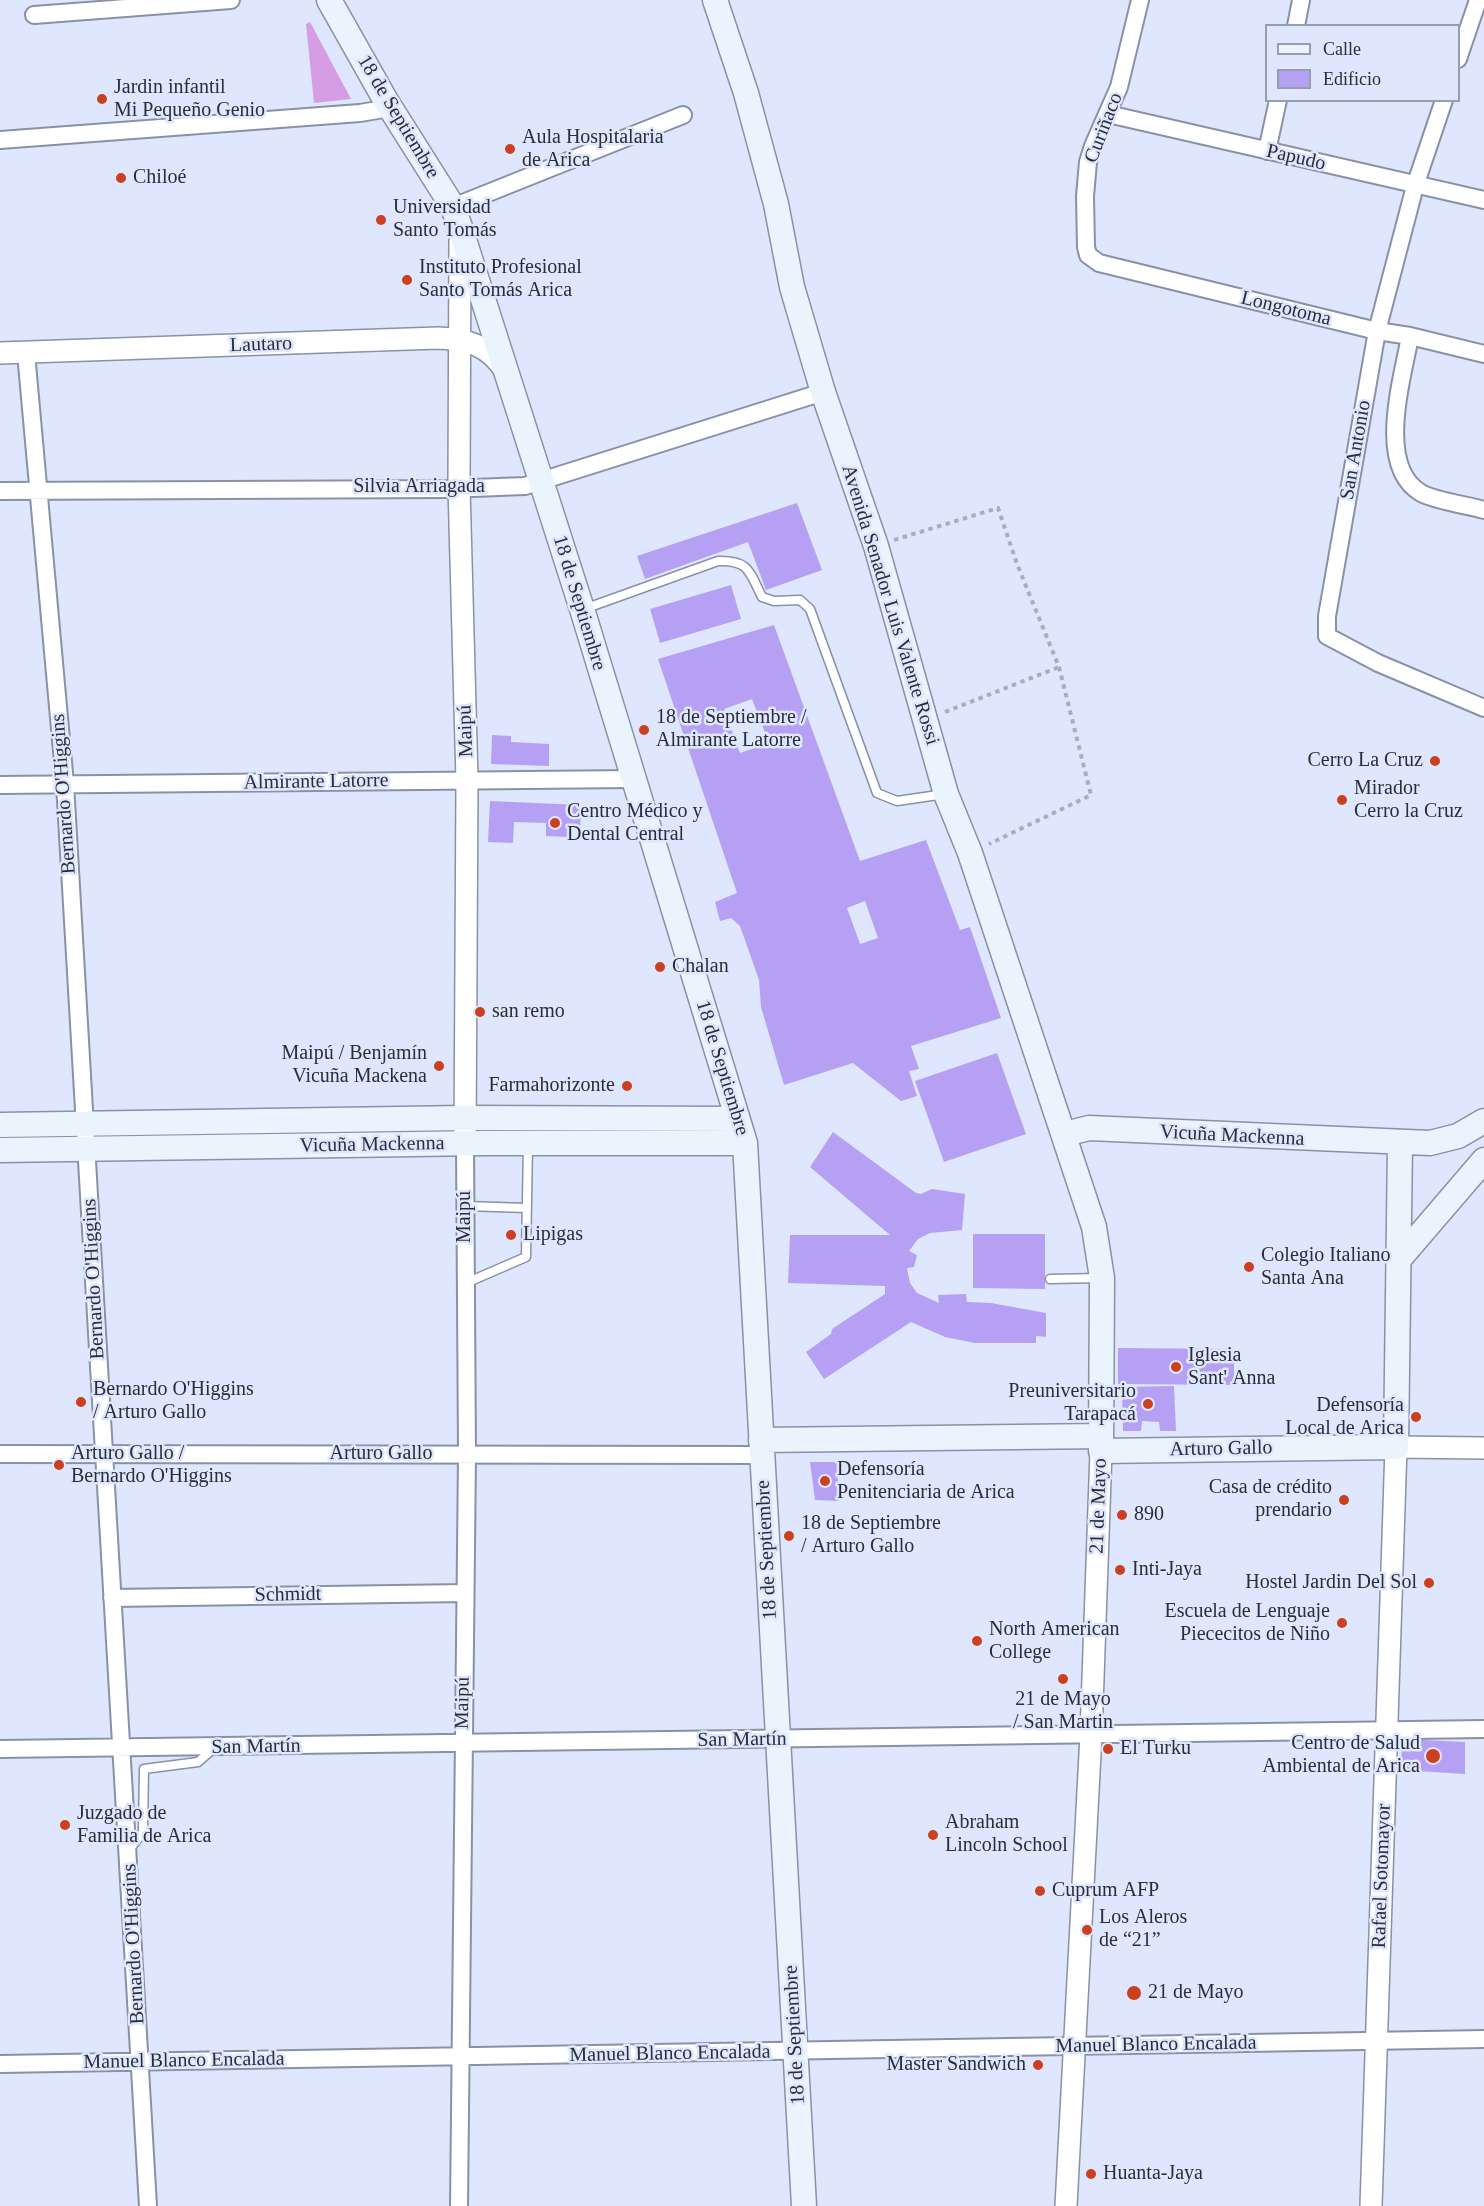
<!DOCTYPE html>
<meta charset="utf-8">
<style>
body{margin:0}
#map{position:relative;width:1484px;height:2206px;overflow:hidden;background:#dfe7fe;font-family:Georgia,serif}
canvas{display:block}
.legend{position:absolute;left:1265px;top:24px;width:195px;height:78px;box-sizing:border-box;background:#dfe7fe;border:2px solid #979dae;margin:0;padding:8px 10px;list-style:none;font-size:18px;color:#2b2e37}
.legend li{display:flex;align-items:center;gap:12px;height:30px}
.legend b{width:30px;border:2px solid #979dae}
</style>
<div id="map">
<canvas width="1484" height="2206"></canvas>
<ul class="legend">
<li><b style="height:8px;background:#e9f4fc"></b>Calle</li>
<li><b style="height:16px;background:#b5a0f3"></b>Edificio</li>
</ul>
</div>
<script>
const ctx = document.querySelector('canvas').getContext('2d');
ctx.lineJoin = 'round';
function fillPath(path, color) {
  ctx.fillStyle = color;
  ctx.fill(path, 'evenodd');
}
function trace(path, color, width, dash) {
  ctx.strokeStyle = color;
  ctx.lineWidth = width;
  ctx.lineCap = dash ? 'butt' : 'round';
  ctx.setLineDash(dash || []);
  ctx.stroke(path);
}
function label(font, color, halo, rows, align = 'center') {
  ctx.font = font + ' Georgia,serif';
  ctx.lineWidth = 5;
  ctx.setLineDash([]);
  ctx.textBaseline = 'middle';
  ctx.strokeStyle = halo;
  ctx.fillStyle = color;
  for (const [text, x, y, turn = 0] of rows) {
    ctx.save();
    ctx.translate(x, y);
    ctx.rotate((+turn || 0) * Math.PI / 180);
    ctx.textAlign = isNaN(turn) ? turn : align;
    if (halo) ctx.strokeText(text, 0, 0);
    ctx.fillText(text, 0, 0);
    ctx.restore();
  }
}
const green = new Path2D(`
 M310 22 351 99 314 103 306 24Z`);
const building = new Path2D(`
 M797 503 822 570 766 590 748 542 645 579 637 556Z
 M731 585 741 619 660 643 650 609Z
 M774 625 860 861 926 840 960 930 970 927 1001 1018 911 1046 919 1069 909 1071 917 1096 901 1101 853 1063 784 1085 761 1007 759 980 740 926 731 918 720 921 715 902 737 893 658 659ZM752 699 769 743 740 753 724 709ZM865 901 878 938 860 944 847 908Z
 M492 735 511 736V742L549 744V766L491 764Z
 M490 801 581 805 580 829 569 828 568 837 546 836V823L514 822 513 843 488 842Z
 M997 1053 1026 1134 944 1162 915 1081Z
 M833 1132 916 1193 921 1194 932 1189 965 1194 962 1230 930 1233 918 1239 909 1251 917 1255 914 1267 907 1268 910 1283 917 1293 939 1303 938 1295 966 1294 967 1302 991 1303 1046 1313V1337L1036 1336V1343H975L945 1337 911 1322 824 1379 806 1352 831 1334 832 1329 885 1294V1286L788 1283 790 1235H890L810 1167Z
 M973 1234H1045V1289L973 1288Z
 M1118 1348 1234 1349V1385L1118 1384Z
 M1174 1386 1176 1431H1160L1159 1422 1142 1421 1141 1431H1123L1122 1387Z
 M810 1462H837L839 1501 815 1500Z
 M1402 1739 1465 1742V1774L1401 1770Z`);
const path = new Path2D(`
 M894 540 998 508 1017 564 1059 667 1091 795 989 844
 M945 712 1059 667`);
const service = new Path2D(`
 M584 609 718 561C749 560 749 571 762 597L774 601 800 600 810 609 877 793 897 801 945 794
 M465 1206 527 1208
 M1050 1279 1101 1278
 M466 1283 526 1257 528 1144
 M129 1850 143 1832 144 1769 198 1762 214 1748`);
const minor = new Path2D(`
 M1140 0 1119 87 1093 146 1088 162 1085 196 1086 247 1088 255 1099 263 1377 331 1410 336 1484 354
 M34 15 231 0
 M1296 26 1301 0
 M1458 59 1478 0
 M1444 100 1415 186 1377 331 1327 616V636L1378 663 1484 708
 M1108 114 1484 200
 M0 140 360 113 390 108
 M1267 151 1278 100
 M453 207 683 115
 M1410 336C1403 377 1375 466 1421 493 1436 501 1467 505 1484 510
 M26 353 65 784 148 2206
 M0 491 447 489 525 486 823 392
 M0 785 633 779
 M0 1454 761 1455
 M112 1598 465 1593
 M0 1749 1484 1729
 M0 2064 1484 2039
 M459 2206 467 1455 465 1143`);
const tertiary = new Path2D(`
 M460 241 459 487 467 780 465 1143
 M0 353 438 338C467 339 489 345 506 372
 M1066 2206 1091 1735 1101 1451
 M1371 2206 1396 1447 1484 1448`);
const secondary = new Path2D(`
 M329 0 386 101 453 207 460 227 582 609 745 1143 804 2206
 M715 0 746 93 776 204 792 287 823 392 876 546 946 794 970 853 1094 1227 1102 1278 1101 1451 1396 1447 1400 1144
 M0 1125 465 1118 737 1119
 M1065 1134 1089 1128 1430 1143 1458 1136 1484 1121
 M0 1150 483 1143H745
 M1400 1258 1484 1160
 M761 1440 1101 1436`);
const markers = [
 [102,99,6,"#cb4120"],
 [510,149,6,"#cb4120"],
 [121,178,6,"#cb4120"],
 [381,220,6,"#cb4120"],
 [407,280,6,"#cb4120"],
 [644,730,6,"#cb4120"],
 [1435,761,6,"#cb4120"],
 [1342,800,6,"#cb4120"],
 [555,823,6,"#cb4120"],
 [660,967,6,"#cb4120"],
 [480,1012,6,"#cb4120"],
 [439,1066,6,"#cb4120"],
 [627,1086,6,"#cb4120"],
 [511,1235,6,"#cb4120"],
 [1249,1267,6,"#cb4120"],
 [1176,1367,6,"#cb4120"],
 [81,1402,6,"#cb4120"],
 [1148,1404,6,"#cb4120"],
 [1416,1417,6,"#cb4120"],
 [59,1465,6,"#cb4120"],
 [825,1481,6,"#cb4120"],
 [1344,1500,6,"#cb4120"],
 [1122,1515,6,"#cb4120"],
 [789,1536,6,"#cb4120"],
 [1120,1570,6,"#cb4120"],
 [1429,1583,6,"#cb4120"],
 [1342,1623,6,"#cb4120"],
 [977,1641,6,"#cb4120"],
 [1063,1679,6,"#cb4120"],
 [1108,1749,6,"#cb4120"],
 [1433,1756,8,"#cb4120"],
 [65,1825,6,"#cb4120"],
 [933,1835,6,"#cb4120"],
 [1040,1891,6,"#cb4120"],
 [1087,1930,6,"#cb4120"],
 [1134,1993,8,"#cb4120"],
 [1038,2065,6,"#cb4120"],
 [1091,2174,6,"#cb4120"]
];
const poiNames = [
 ["Jardin infantil",114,88],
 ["Mi Pequeño Genio",114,111],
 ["Aula Hospitalaria",522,138],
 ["de Arica",522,161],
 ["Chiloé",133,178],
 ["Universidad",393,208],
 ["Santo Tomás",393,231],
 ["Instituto Profesional",419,268],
 ["Santo Tomás Arica",419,291],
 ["18 de Septiembre /",656,718],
 ["Almirante Latorre",656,741],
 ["Cerro La Cruz",1423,761,"right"],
 ["Mirador",1354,789],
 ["Cerro la Cruz",1354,812],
 ["Centro Médico y",567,812],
 ["Dental Central",567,835],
 ["Chalan",672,967],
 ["san remo",492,1012],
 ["Maipú / Benjamín",427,1054,"right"],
 ["Vicuña Mackena",427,1077,"right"],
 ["Farmahorizonte",615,1086,"right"],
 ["Lipigas",523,1235],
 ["Colegio Italiano",1261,1256],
 ["Santa Ana",1261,1279],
 ["Iglesia",1188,1356],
 ["Sant' Anna",1188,1379],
 ["Bernardo O'Higgins",93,1390],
 ["/ Arturo Gallo",93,1413],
 ["Preuniversitario",1136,1392,"right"],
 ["Tarapacá",1136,1415,"right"],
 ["Defensoría",1404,1406,"right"],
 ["Local de Arica",1404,1429,"right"],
 ["Arturo Gallo /",71,1454],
 ["Bernardo O'Higgins",71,1477],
 ["Defensoría",837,1470],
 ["Penitenciaria de Arica",837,1493],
 ["Casa de crédito",1332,1488,"right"],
 ["prendario",1332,1511,"right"],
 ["890",1134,1515],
 ["18 de Septiembre",801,1524],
 ["/ Arturo Gallo",801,1547],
 ["Inti-Jaya",1132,1570],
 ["Hostel Jardin Del Sol",1417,1583,"right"],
 ["Escuela de Lenguaje",1330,1612,"right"],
 ["Piececitos de Niño",1330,1635,"right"],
 ["North American",989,1630],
 ["College",989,1653],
 ["21 de Mayo",1063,1700,"center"],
 ["/ San Martin",1063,1723,"center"],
 ["Centro de Salud",1420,1744,"right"],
 ["Ambiental de Arica",1420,1767,"right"],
 ["El Turku",1120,1749],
 ["Juzgado de",77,1814],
 ["Familia de Arica",77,1837],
 ["Abraham",945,1823],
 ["Lincoln School",945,1846],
 ["Cuprum AFP",1052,1891],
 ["Los Aleros",1099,1918],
 ["de “21”",1099,1941],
 ["21 de Mayo",1148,1993],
 ["Master Sandwich",1026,2065,"right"],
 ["Huanta-Jaya",1103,2174]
];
const streetNames = [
 ["18 de Septiembre",398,117,59],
 ["Curiñaco",1104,128,-69],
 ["Papudo",1296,158,13],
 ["Longotoma",1286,309,14],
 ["Lautaro",261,345,-2],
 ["San Antonio",1356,450,-80],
 ["Silvia Arriagada",419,487],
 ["18 de Septiembre",579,603,73],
 ["Avenida Senador Luis Valente Rossi",890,605,73],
 ["Maipú",466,731,-92],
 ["Almirante Latorre",316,782,-1],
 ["Bernardo O'Higgins",64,794,-94],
 ["18 de Septiembre",722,1068,73],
 ["Vicuña Mackenna",1232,1136,3],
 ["Vicuña Mackenna",372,1145,-1],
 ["Maipú",465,1217,-90],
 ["Bernardo O'Higgins",94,1279,-93],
 ["Arturo Gallo",1221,1449,-1],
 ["Arturo Gallo",381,1454],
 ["21 de Mayo",1099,1506,-88],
 ["18 de Septiembre",767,1550,-93],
 ["Schmidt",288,1595,-1],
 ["Maipú",463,1703,-89],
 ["San Martín",742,1740,-1],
 ["San Martín",256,1747,-1],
 ["Rafael Sotomayor",1382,1876,-88],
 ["Bernardo O'Higgins",134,1944,-93],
 ["18 de Septiembre",795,2035,-93],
 ["Manuel Blanco Encalada",1156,2045,-1],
 ["Manuel Blanco Encalada",670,2054,-1],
 ["Manuel Blanco Encalada",184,2061,-1]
];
fillPath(green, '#d69ce4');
fillPath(building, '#b5a0f3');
trace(service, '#8991a6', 11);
trace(minor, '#8991a6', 20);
trace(tertiary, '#8991a6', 24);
trace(secondary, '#8991a6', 27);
trace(path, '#a8aec1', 4, [4.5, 4.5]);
trace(service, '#fff', 8);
trace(minor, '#fff', 16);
trace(tertiary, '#fff', 21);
trace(secondary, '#e9f4fc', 24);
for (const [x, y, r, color] of markers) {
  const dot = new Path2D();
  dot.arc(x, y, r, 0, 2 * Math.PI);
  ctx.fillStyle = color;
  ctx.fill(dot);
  trace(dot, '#dfe7fe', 2);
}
label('20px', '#2b2e37', '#dfe7fe', poiNames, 'left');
label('20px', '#2b2e37', '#dfe7fe', streetNames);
</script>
